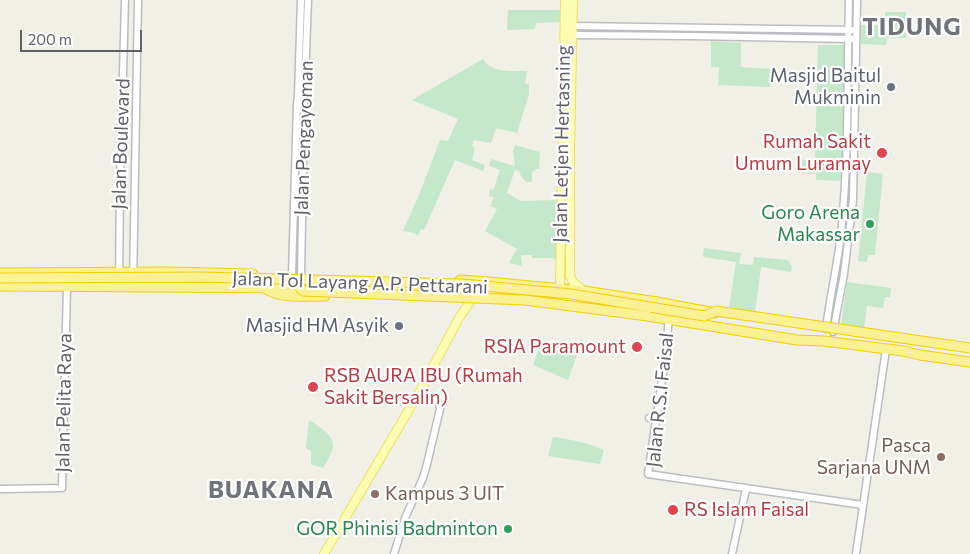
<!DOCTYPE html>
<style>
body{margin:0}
#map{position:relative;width:970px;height:554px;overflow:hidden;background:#f0f0e7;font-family:Commissioner,sans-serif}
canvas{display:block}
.scale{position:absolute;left:20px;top:30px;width:122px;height:22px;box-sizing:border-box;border:2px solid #5f6167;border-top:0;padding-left:6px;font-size:15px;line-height:18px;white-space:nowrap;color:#5f6167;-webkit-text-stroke:4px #fff;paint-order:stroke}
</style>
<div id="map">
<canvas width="970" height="554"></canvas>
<div class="scale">200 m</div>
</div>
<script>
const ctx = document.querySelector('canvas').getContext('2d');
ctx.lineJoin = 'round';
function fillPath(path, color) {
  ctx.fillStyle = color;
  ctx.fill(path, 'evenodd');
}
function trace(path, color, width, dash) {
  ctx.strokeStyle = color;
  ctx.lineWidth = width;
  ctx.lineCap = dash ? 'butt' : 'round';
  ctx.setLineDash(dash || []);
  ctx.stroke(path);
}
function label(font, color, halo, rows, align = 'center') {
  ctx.font = font + ' Commissioner,sans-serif';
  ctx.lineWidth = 4.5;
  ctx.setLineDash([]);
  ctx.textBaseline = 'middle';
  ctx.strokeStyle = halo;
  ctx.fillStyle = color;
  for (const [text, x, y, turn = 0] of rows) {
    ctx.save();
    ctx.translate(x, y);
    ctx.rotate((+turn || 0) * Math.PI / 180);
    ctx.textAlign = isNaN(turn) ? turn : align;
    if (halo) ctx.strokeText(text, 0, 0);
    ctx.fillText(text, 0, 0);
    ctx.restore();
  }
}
const green = new Path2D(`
 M508 10H562L561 22 536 23 535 29 507 30Z
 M885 12H906V38H887L886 45 861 44V25H885Z
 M711 41 741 43V67L771 69 770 87 718 85 719 67H711Z
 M818 45H847L842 181 816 180V174L797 173V160H815Z
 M483 59C491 73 513 71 527 71L525 84H529V94L517 133 496 128 491 143 474 140 472 146 475 148 472 160 485 165 483 171 455 160 424 230 421 229 418 236 414 233 403 231 419 195 440 140 448 141 458 119 412 100Z
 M515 145 540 152 539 169H535V171L532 172V182H526L521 176 519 171 515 170 507 193 521 201 557 200V260L552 258H532V255H521L522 266 509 263 517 249 485 231 497 209 490 206 494 197 489 196 490 189 493 190 494 189 500 170 489 166 491 159 515 166 513 151Z
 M867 172 883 174 875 255H868L867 262 858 261Z
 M704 248 741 253 739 264 753 265 754 257 788 260 792 267 791 272 761 267 755 312 729 307 736 262 703 257Z
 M847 282 891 288 890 297H885L883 308 867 306 864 328 841 325Z
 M538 351 577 355 568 380 533 365Z
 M309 420C317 425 334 435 333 446 333 451 326 463 323 468L311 464V451L306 448Z
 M553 437C571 439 588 443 604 450L600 464 548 456Z`);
const minor = new Path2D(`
 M572 26 852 30
 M572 35 692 36 852 39
 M292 275 297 104 298 96 301 0
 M301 276 304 105 308 0
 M119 287 120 181 125 0
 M133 287 138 0
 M669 319 663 373 648 474 863 505
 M826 329C830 294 839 260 842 224 849 150 847 75 849 0
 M833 332 844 274 853 200 857 0
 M649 418 657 419
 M0 489 62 488 67 287
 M394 554 405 518 423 478 427 464 440 409C440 398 428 395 420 391
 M732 554 746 489
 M856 554 886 349`);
const major = new Path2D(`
 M573 0 570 149V276L573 282 584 291
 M559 300 560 288 565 0
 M324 554 420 391 459 318 472 299`);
const highway = new Path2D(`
 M0 273 168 272 253 274
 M460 280 488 282 584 291 657 302 715 313
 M0 286 305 288
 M266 289C283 299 306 296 325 296
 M353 289 463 292 507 295
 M641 314 648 316 797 340 824 341 903 351 920 355 970 362`);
const highwayBridge = new Path2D(`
 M0 278 201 277 462 284 571 294 704 316 716 311 970 348
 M288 283H296L303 291 525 300 648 316`);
const markers = [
 [891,87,5,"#6b7280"],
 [882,153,6,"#e0444e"],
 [870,224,5,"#2e9e5b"],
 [399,326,5,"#6b7280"],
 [637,347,6,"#e0444e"],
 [313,387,6,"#e0444e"],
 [941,457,5,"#8d6e63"],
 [375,494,5,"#8d6e63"],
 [673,510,6,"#e0444e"],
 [508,529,5,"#2e9e5b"]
];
const worshipNames = [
 ["Masjid Baitul",881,76],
 ["Mukminin",881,98],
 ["Masjid HM Asyik",389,326]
];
const streetNames = [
 ["Jalan Pengayoman",304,138,-88],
 ["Jalan Boulevard",121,144,-88],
 ["Jalan Letjen Hertasning",562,144,-89],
 ["Jalan Tol Layang A.P. Pettarani",360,283,2],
 ["Jalan R.S.I Faisal",660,400,-84],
 ["Jalan Pelita Raya",64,403,-89]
];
const healthNames = [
 ["Rumah Sakit",871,142],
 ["Umum Luramay",871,164],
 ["RSIA Paramount",626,347],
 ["RSB AURA IBU (Rumah",324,376,"left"],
 ["Sakit Bersalin)",324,398,"left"],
 ["RS Islam Faisal",684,510,"left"]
];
const leisureNames = [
 ["Goro Arena",860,213],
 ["Makassar",860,235],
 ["GOR Phinisi Badminton",498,529]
];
const educationNames = [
 ["Pasca",931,446],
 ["Sarjana UNM",931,468],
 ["Kampus 3 UIT",385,494,"left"]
];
const districtNames = [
 ["TIDUNG",912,27],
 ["BUAKANA",271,490]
];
fillPath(green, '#c5e7ca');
trace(minor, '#bcbdc2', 9);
trace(major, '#eede63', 10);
trace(highway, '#f1ce07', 11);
trace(minor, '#fff', 6);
trace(major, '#fcfdb0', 8);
trace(highway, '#faf194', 9);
trace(highwayBridge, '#f1ce07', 11, []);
trace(highwayBridge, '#faf194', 9);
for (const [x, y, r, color] of markers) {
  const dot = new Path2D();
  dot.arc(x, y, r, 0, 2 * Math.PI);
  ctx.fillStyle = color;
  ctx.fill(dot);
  trace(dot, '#fff', 2);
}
label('19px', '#5b616d', '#fff', worshipNames, 'right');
label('19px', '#5f6167', '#fff', streetNames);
label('19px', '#be3a42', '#fff', healthNames, 'right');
label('19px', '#27864d', '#fff', leisureNames, 'right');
label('19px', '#785e54', '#fff', educationNames, 'right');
ctx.letterSpacing = '1px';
label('bold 24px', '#707379', '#fff', districtNames);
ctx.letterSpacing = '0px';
</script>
